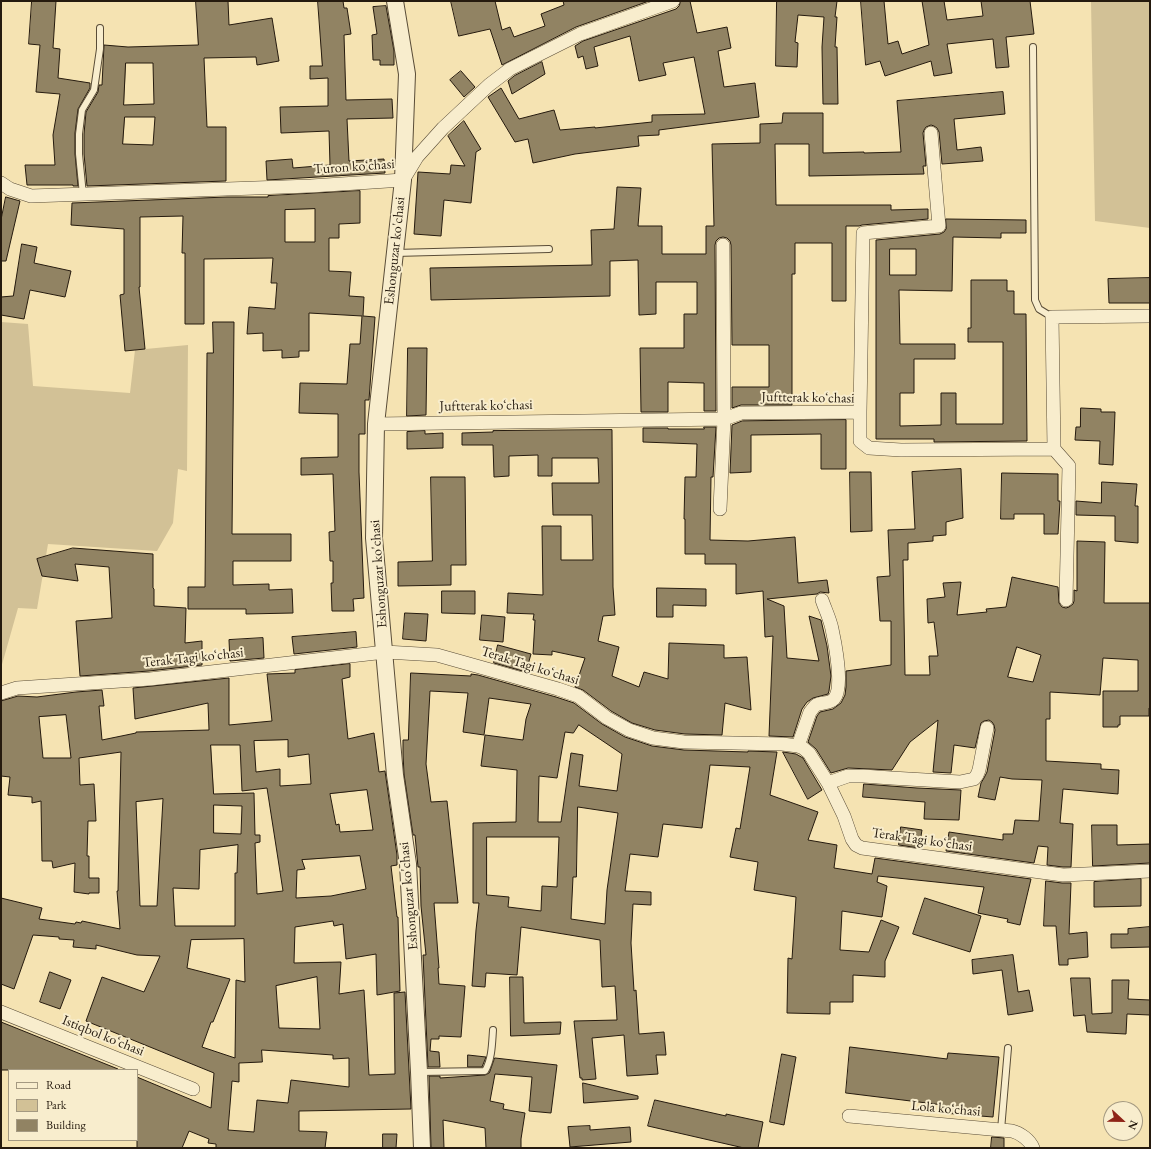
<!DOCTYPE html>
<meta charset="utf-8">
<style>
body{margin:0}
#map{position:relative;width:1151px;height:1149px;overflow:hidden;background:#f5e3b2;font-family:"EB Garamond",serif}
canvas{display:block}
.frame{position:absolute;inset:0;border:2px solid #251a0e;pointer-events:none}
.legend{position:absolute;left:8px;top:1069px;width:130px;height:72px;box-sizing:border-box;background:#f8edcd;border:1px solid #a49981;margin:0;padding:5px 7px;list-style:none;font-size:12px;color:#251a0e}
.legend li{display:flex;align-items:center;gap:8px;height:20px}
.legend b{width:20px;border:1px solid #a49981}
.north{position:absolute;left:1103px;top:1101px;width:40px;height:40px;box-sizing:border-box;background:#f8edcd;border:1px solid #a49981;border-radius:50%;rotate:112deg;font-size:11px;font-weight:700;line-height:16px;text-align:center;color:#251a0e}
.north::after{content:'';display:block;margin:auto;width:14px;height:18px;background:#8f2418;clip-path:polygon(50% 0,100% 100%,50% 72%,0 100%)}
</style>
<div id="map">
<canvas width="1151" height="1149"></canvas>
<div class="frame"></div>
<ul class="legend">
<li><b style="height:5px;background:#f8edcd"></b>Road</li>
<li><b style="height:11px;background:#d2c196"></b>Park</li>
<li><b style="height:11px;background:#918363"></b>Building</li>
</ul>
<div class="north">N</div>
</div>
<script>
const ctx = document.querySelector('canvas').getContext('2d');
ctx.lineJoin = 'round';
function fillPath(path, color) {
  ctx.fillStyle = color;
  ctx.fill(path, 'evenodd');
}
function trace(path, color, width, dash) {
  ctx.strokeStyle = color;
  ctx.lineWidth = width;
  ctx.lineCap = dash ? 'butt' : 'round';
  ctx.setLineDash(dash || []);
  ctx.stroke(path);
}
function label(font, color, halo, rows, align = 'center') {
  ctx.font = font + ' "EB Garamond",serif';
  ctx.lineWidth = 4;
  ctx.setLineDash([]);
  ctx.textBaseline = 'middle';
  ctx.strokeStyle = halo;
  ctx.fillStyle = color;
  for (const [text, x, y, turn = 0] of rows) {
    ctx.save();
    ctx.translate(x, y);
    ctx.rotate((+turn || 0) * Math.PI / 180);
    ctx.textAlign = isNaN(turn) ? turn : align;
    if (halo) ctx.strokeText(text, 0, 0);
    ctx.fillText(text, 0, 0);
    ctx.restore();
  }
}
const green = new Path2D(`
 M1091 1H1150V228L1095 221Z
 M1 322 28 324 33 386 130 393 135 350 188 345 187 471 178 469 173 523 157 551 48 544 37 609 18 608 1 668Z`);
const building = new Path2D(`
 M32 1H56L53 48 60 49 58 78 90 83V88L78 109 75 133V154L78 186H73V185H27L25 165H55L53 135 60 94 36 92 40 45 29 44Z
 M196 1H228L229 25 272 18 279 61 257 65 256 57 204 58 207 127H226V181L87 186 84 154V134L86 112 98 92 99 85H102L104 45 128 47 198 45ZM126 63H153L154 104 124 105ZM125 117H155L153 145 123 144Z
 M318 1H343L344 8H347L351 34 344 35 346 100 392 99 393 118 347 119 349 161 384 159 385 173 267 180 266 161 292 159 293 168 330 165 329 131 281 133 280 107 328 106V78L310 79V66H322Z
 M451 1H495L502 30 510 27 514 37 545 26 541 14 564 5 563 1H649L576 27 502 65 490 29 459 36Z
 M681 1H690L697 33 727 27 731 48 718 51 724 87 755 83 759 117 659 130V135L638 136 639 146 575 154 533 163 528 139 515 142 488 97 501 88 519 119 554 110 560 130 595 127V128L652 122V115L705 114 694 57 663 63 666 75 639 81 630 36 594 47 598 66 586 69 583 56 578 58 575 46 583 41 676 9 679 6Z
 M777 1H837L835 17H837L835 47H837L838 104H823L822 47 824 17 798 15 795 42 798 43 797 67 776 66Z
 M861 1H884L888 44 898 41 902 54 929 45 922 1H944L947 20 983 16 981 1H1030L1034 34 1006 37 1009 67 996 68 993 39 947 44 952 73 934 76 931 61 885 76 880 61 866 65Z
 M386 6 394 51V65H380V60H373L372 35 377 34 373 7Z
 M542 62 545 74 512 94 508 81 514 76Z
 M461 71 475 87 464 97 450 80Z
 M1003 92 1005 114 954 119 957 150 981 147 983 161 942 164 939 132 937 128 934 126 931 125 926 127 924 130 923 133 926 166H923L924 174 809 176V144H775L776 205H891V210L928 209V219L862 225 859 226H846V301H832V243H795V274H792V405H741L732 408V387H769V345H732L731 245 730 241 727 238 723 237 719 238 716 241 715 245 716 411H704V383L668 382V412H641L640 348H684V314H697V282H656V314L639 315 638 260 610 261V296L431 300 430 268 592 265 591 230 614 229 617 187 641 188 638 226H662V254H706V226H714L712 144 760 143V124L782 123 783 113H823V153L864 152V153L901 152 897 101Z
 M464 121 481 149 476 152 471 203 444 200 441 236 414 234 418 172 450 174 451 165 465 166 448 136Z
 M360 191V223L339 224V238H329V271L351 272 349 296 364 297 363 316 375 317 369 400H365V434H359V472L364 598 353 599 354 611H332L331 583H333V561H330L329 532 335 531 333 474 301 475V458L338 457V414L299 413 300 383 347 384 350 344H360L362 316 309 313V351H299V357L282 358V350L263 351V333L247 334 249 307 275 309 277 283H271L273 258 204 259V324H185V253H182L183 216 140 217V287H139L145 349 125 351 120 295 124 294V229L71 225 72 203 227 197H268V196ZM315 209V242H285V210Z
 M6 197 20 201 6 261H1V220Z
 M946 219 1026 220V233H1001V238L953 237 952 291 899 290 900 344H955V359H914V393H900V426L941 425V393H956V424H1003V342H968V328H971V280H1007V291H1014V314H1026L1027 441 934 442V439H876V240L940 234 944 232 946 229ZM890 249H916V275H890Z
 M22 244 37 247 34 263 71 271 65 297 30 290 24 319 1 315V297L13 296Z
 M1150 278V303H1109L1108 279Z
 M213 322H234L232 534H291V561H233V585L269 584V590L292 589 293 613 246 614V609H188V587H205L207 353H213Z
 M408 348H427L426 415 407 416Z
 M1081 408 1101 409V412H1115L1113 465 1099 464 1100 441 1075 440 1076 427H1080Z
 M846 420V469H821V434L751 435V472L730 473 732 425 742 421Z
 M704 427H716L713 477H711L710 540 748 541 795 537 798 583 827 580 829 593 820 592 817 594 767 599 784 606 787 658 819 661 809 616 821 620 827 646 831 676 829 691 828 694 813 698 807 702 802 709 793 737 769 736 773 636 765 637 763 591 736 594V564H705V554H685V519H684L685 477H696L697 444 643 442V428H668V429H704Z
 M612 430 613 587 615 615 603 616 598 641 619 647 612 676 639 687 644 672 668 679 669 643 724 645V658L747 657 751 710 725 703 722 735 685 734 655 730 632 723 611 711 583 690 575 687 585 658 552 651V655L533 654 535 620H533L534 614 507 613 508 593 543 595 542 526H561V560H593L592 515H553L552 483H599L598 458H552V476H538V455L509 456V476L494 477 493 445H462V433L493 432V431Z
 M425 431V434L443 433V448L407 449V432Z
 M961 469 963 518 946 522V535L933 536V541L908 543V560H903L905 675H930L929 656H938L934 622 928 623 927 599 945 597 943 583 961 582 957 615 987 612 986 609 1006 607 1012 577 1058 587 1059 603 1062 607 1066 608 1069 607 1073 604 1074 601V590L1077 591V541L1105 542 1104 603H1150V708H1149V716H1120V725H1118V727H1103V691H1138V660L1103 658 1100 695 1050 692V719H1046V761L1101 764V769L1119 770 1118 794 1063 789 1060 823 1073 824 1071 867H1063L1047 865 1048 847 1038 846 1034 863 946 851 949 832 1003 840V834H1013L1015 820 1039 821 1042 780 1012 779 1000 777 995 800 978 797 981 783 984 778 987 772 995 730 994 725 992 722 989 720 984 721 981 723 975 748 954 745 951 773 933 772 938 720 910 742 892 770 848 768 831 773 816 749 808 742 817 716 820 712 833 709 841 703 845 695 846 687V671L891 665V621H880L877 577 890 576 888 530 915 529 912 472ZM1017 647 1041 655 1033 682 1008 677Z
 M850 472H871L872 531 851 532Z
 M1002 473 1058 474V501H1060L1058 534H1044V514H1014V519H1001Z
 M431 477H465L466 565H451V585L398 586V562L432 561Z
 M1102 482 1137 484 1135 506H1138V543L1115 541V516L1076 515V501L1101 503Z
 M73 548 153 554V588L154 589V606L186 608 185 643 202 641V665L149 671 80 676 76 621 112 618 109 567 75 564 78 581 42 576 37 559Z
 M657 588 706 589V606L673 605V617H657Z
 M442 591H475V614L442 613Z
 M405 613 428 614 426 641 403 639Z
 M482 615 505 617 503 642 480 640Z
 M356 632 357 647 294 654 292 637Z
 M263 638 264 658 230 661 229 640Z
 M498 645 531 654 526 672 494 663Z
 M350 664V677L342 679 348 739 374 733 379 772 385 771 397 855V865L391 866 397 917H398L400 991 377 995 376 954 346 959 343 924 334 926 333 921 295 927 294 963 341 962 339 994 364 990 369 1075 395 1074 394 993 405 992 411 1109 299 1111V1131L327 1132 325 1148H216V1144L208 1143 209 1139 189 1131 182 1148H137V1077L211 1108 214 1073 86 1021 102 977 144 992 160 956 137 955 96 945V949L73 947 74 940 59 939V937L33 935 14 989 1 984V898L42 908 39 919 75 924 76 922 81 923 82 921 120 929 117 891H118L121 752 79 758 80 785 94 784 96 821H88L87 856H89V878H99V893H89V894L74 892 75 863 53 868 52 861H42L41 801 32 803V797L8 795 10 777 1 776V701L18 696 37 697 76 692 102 690 104 706H99L102 740 136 733V732L209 730 208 703 135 719 133 688 229 678V725L272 721 267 674 295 673V670ZM66 715 71 758H43L39 717ZM288 740V757L309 754 311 784 280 786V769L256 772 254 741ZM211 745H240L242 791 267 788 283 891 257 894 255 843 260 842V835H255L254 793 214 794ZM367 790 373 830 340 832 339 824 336 825 330 794ZM163 799 157 906H140L136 802ZM214 805 242 806 241 834 214 833ZM238 845 237 873H235V926H175L173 888 199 889 200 850ZM360 856 366 889 331 896 296 898 297 870 305 869 302 860ZM244 939 245 982 236 980 235 1058 202 1047 211 1022H213L230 979 187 968 191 940ZM317 977 320 1029 279 1028 276 986ZM262 1050 333 1055V1059L349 1058V1087L291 1080 288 1103 257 1100 254 1132 228 1130 232 1081 239 1082V1063L262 1062Z
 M411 673 471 676V674L478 675 556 697 574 703 602 724 625 737 652 746 684 750 748 752V751L777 752 770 795 818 812 808 840 837 845 834 868 872 874 875 858 1031 879 1020 925 1007 922 1008 919 978 913 984 887 878 876 877 882 887 886 882 917 842 911 840 950 869 952 881 920 899 927 885 961V977L853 975V1002H830V1014L787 1013 788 958 792 959 796 897 754 890 758 862 730 857 736 828 740 829 750 767 710 765 702 828 663 824 658 857 630 854 625 891 651 892V905L633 904 631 943 634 991 636 990 639 1034 664 1032 666 1055H656L658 1074 627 1076 624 1035 592 1038 596 1079 582 1080V1078H580L574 1021 617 1020 615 986 602 987 600 940 521 927 517 975 486 973 485 987 472 986 476 930 479 903H473V823L516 822 517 770 481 766 485 735 523 740 526 719 531 704 489 698 484 735 463 732 468 693 430 691 426 764 431 802 447 801 458 903H434L439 968H438L439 984 465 986 461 1037 439 1036V1039H431L430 1051 439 1052 440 1067H428L423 955H426L421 906 420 867H418L415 835H413L404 774 403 754V740H408ZM579 725 622 754 617 791 579 786 583 755 571 753 561 822H538L539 776 557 778 565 732 573 733ZM578 807 618 813 607 890 605 924 571 919 573 877H576ZM487 837H559L557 887 542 886 541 911 508 907 509 897 487 895Z
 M783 752 796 754 803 758 822 790 808 799Z
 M864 784 917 788 961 790 959 820 924 819 925 802 863 797Z
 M1092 825H1117V845L1150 844V863L1093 866Z
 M901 827 922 830 919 848 899 845Z
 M1141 879V906L1094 907V882Z
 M1046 881 1062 883H1071L1069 934 1087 932 1088 957 1068 959V965H1059L1056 926H1044Z
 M925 898 981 916 970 952 913 934Z
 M1150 927V947L1111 948V934H1128V929Z
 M1013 955 1018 992 1029 990 1033 1011 1008 1015 1002 970 973 974 972 960Z
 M50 972 71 980 60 1009 40 1002Z
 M510 977H523L524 1023 561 1022 560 1034 511 1036Z
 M1071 978H1090L1092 1014 1112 1013V980H1129L1128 999 1150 1000V1015L1127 1014 1126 1034 1087 1032 1085 1015 1074 1016Z
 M1 1022 118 1069V1070H1Z
 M850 1047 947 1059 948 1053 999 1057 993 1117 943 1113V1105L846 1093Z
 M782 1054 796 1057 784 1125 770 1122Z
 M468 1055 486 1057 482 1067H468Z
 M495 1058 557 1065 551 1113 529 1111 532 1077 495 1074 490 1101 504 1104 503 1109 525 1113 521 1139V1148H486L485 1128 443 1120 444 1148H431L429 1076H440V1078L485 1075 489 1073Z
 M583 1083 638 1096V1099L584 1103Z
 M655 1100 726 1116V1114L763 1122 758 1148H744L648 1126Z
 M590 1126V1130L630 1127 631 1142 570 1147 568 1127Z
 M383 1134H397L396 1148H383Z
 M992 1137 1004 1138V1148H991Z`);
const service = new Path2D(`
 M1033 47 1035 300 1039 309 1052 317
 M83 195 79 154V134L82 110 94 90 100 49V28
 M395 253 549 249
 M419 1072 485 1071C492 1059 492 1044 493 1030
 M1001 1130 1008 1048`);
const minor = new Path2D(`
 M1 183 10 189 31 196 311 186 403 180 417 157 443 128 489 85 510 69 580 34 673 1
 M860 412 863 233 939 226 931 133
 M376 424 724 419 741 413 860 412V441L869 448 901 450 1054 449 1052 317 1150 316
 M1054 449 1069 466 1066 600
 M720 509 724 419 723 245
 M1 693 17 688 150 679 385 652 437 655 558 689 578 696 607 718 629 730 653 738 684 742 782 744 798 746 803 748 809 753 828 783 844 816 852 839 856 845 862 848 1063 875 1150 871
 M798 746 810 712C812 710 814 706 816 705 822 702 829 704 834 699 844 688 835 643 832 629 830 619 825 609 822 600
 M828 783 848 776H863L891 778 960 782 974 779 977 775 979 770 987 728
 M1 1012 193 1089
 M849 1116 1012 1131C1020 1133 1030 1140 1033 1148`);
const tertiary = new Path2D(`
 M395 1 407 74 403 180 376 424 374 538 395 775 408 864 419 1072 422 1148`);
const streetNames = [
 ["Turon koʻchasi",354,167,-4],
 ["Eshonguzar ko'chasi",395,251,-84],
 ["Juftterak koʻchasi",808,398,1],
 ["Juftterak koʻchasi",486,406,-1],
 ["Eshonguzar ko'chasi",379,574,-94],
 ["Terak Tagi koʻchasi",193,658,-6],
 ["Terak Tagi koʻchasi",530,666,17],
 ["Terak Tagi koʻchasi",922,840,8],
 ["Eshonguzar ko'chasi",409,896,-95],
 ["Istiqbol koʻchasi",103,1036,22],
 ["Lola koʻchasi",946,1109,5]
];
fillPath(green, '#d2c196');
fillPath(building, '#918363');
trace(building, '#251a0e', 1);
trace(service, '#594c37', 8);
trace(minor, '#594c37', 14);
trace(tertiary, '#594c37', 18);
trace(service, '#f8edcd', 6);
trace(minor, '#f8edcd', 13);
trace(tertiary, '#f8edcd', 16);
label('14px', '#251a0e', '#f8edcd', streetNames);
</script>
